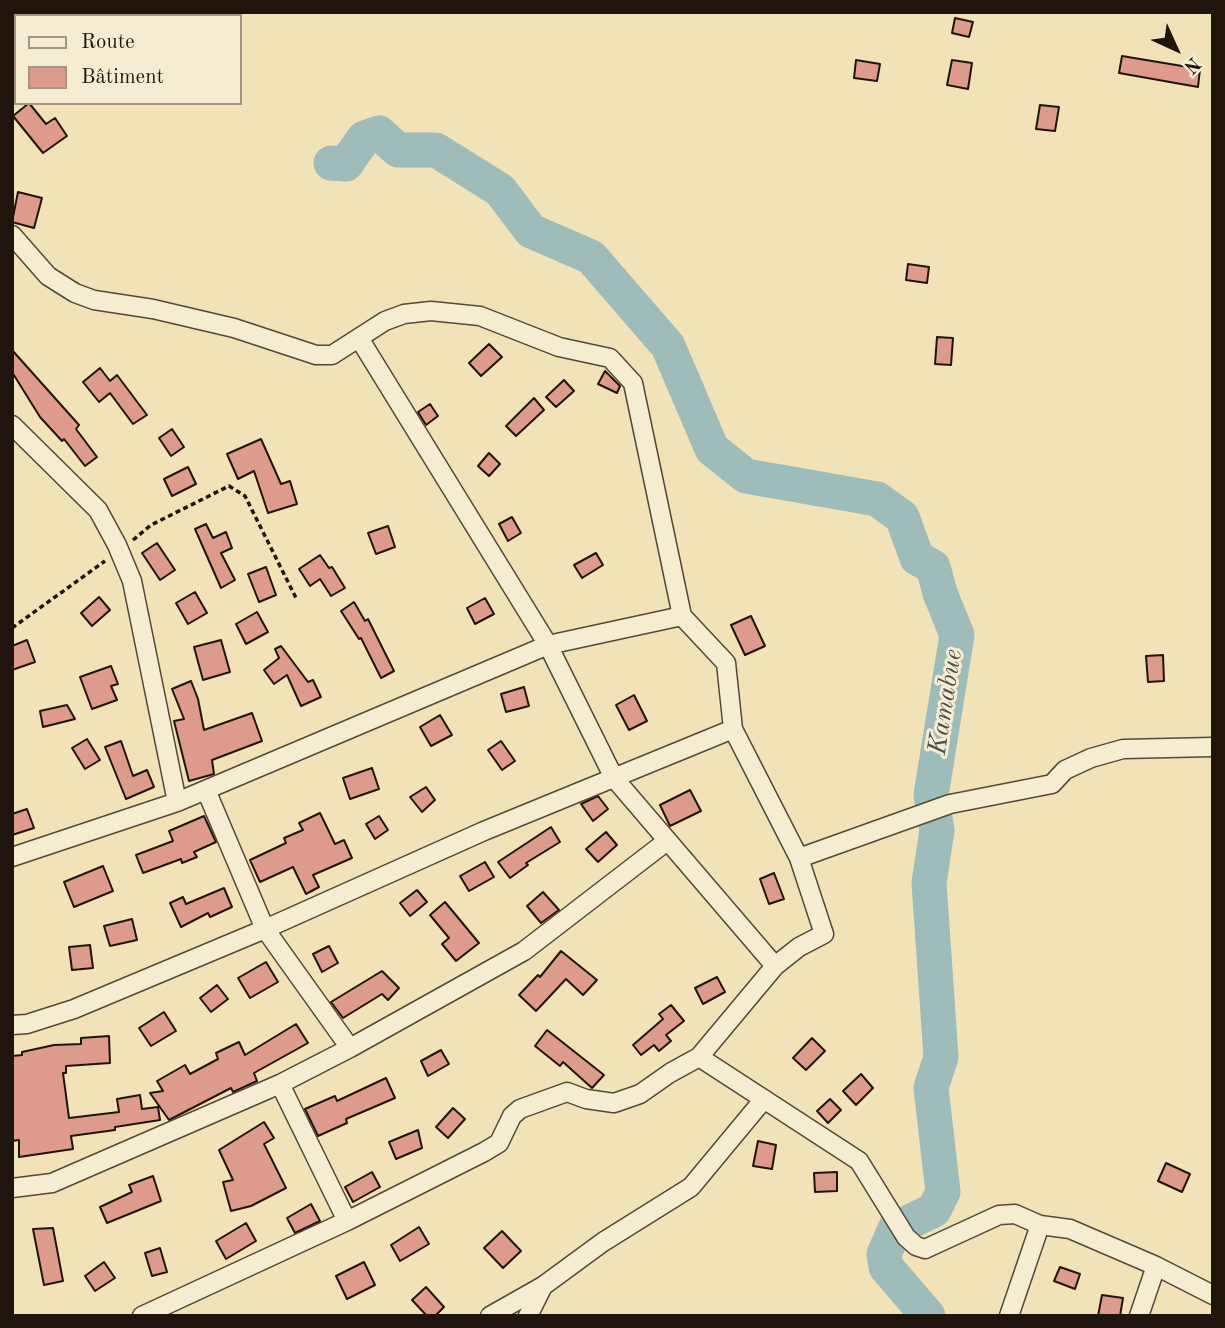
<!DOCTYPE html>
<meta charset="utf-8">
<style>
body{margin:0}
#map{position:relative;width:1225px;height:1328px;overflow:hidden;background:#f1e2b8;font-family:"Old Standard TT",serif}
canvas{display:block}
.frame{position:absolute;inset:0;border:14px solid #1f150d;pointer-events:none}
.legend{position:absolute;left:14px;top:14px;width:228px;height:91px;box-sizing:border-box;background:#f6ecd1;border:2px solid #a09683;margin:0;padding:9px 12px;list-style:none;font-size:21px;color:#1f150d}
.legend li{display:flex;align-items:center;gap:14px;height:35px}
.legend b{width:35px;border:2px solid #a09683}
.north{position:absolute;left:1141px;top:14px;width:70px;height:70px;-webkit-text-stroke:5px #f6ecd1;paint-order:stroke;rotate:135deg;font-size:19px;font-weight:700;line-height:28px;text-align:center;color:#1f150d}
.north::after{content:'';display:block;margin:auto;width:24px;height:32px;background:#1f150d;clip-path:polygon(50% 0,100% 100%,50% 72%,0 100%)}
</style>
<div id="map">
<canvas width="1225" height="1328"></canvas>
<div class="frame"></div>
<ul class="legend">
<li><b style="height:9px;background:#f6ecd1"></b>Route</li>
<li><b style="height:19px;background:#de9a8c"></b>Bâtiment</li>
</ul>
<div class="north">N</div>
</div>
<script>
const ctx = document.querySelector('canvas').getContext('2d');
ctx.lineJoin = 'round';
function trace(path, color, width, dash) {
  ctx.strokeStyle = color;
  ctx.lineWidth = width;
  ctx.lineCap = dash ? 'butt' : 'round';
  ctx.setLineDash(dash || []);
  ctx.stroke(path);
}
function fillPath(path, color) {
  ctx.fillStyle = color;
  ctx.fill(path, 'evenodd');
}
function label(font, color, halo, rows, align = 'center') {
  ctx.font = font + ' "Old Standard TT",serif';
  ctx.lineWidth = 6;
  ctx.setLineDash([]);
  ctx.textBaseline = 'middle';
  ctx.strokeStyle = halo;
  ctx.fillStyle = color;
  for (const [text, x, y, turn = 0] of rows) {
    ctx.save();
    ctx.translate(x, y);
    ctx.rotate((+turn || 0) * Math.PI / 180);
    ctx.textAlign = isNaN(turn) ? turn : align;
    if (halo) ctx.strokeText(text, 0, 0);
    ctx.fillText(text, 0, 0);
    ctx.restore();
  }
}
const river = new Path2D(`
 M331 163 346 164 364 138 379 133 398 150H436L500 190 531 231 591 257 668 346 712 449 746 476 877 499 902 517 917 558 933 567 940 593 957 635 931 795 937 830 929 883 941 1057 931 1088 943 1192 934 1210 895 1229 884 1254 886 1267 928 1316`);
const building = new Path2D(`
 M955 18 973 22 969 37 952 33Z
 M1122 56 1200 69 1198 87 1119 73Z
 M856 60 880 64 877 81 854 78Z
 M952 60 972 63 968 89 947 85Z
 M29 103 46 124 55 118 67 136 43 153 13 116Z
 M1040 105 1059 107 1055 131 1036 129Z
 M18 192 42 198 34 228 12 222Z
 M908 264 929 267 927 283 906 280Z
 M937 337 953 338 951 365 935 364Z
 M489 344 502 357 481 376 469 363Z
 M12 350 79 425 76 429 97 457 85 466 64 439 62 441 40 417 12 372Z
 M100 368 110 381 117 375 147 415 133 424 110 393 99 402 83 382Z
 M605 371 620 386 617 393 598 384Z
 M564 380 574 391 556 407 546 397Z
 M534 398 544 410 516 436 506 426Z
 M430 404 438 416 426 425 418 412Z
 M172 429 184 447 171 456 159 438Z
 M261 439 281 484 290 481 297 504 268 513 254 471 238 479 227 454Z
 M489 453 500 464 489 476 478 466Z
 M188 467 196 484 172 496 164 479Z
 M512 517 521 533 508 541 499 524Z
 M206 524 213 538 226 532 232 548 221 553 235 580 221 588 195 529Z
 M388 526 395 547 376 554 368 533Z
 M157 543 175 570 160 580 142 553Z
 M596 553 603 565 582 578 574 565Z
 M320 555 329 568 332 567 345 588 331 596 320 579 310 586 299 569Z
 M266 567 276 595 259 602 248 574Z
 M195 592 207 613 188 624 176 603Z
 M99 597 110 610 92 626 81 613Z
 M485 598 494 614 475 624 467 608Z
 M354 602 365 621 368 619 394 671 381 678 361 638 359 639 341 611Z
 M257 612 268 632 246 644 236 624Z
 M751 616 765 646 745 655 731 625Z
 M27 640 35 662 12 670V646Z
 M221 640 230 672 203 680 194 647Z
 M281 646 308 682 313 680 321 697 301 706 287 675 274 684 264 670 279 658 275 649Z
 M1163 655 1164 681 1148 682 1146 656Z
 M111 666 118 684 111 686 117 700 92 709 80 677Z
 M191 681 198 699 204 730 252 713 262 741 212 760 214 774 189 781 174 721 184 719 172 689Z
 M524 687 529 706 506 712 501 694Z
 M634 695 647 721 629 730 616 705Z
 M67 705 75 719 43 727 40 711Z
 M440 715 452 735 431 746 420 727Z
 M87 739 100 760 85 769 72 748Z
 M121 741 133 776 147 770 154 787 126 799 105 747Z
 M501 741 515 761 502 770 488 750Z
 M372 768 379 789 350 799 343 778Z
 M426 787 435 800 422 812 410 797Z
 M690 790 701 811 670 826 660 805Z
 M598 796 608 809 593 821 581 804Z
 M27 809 34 828 12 835V814Z
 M320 813 335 844 344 840 352 858 313 875 319 887 306 894 293 867 260 882 250 860 286 843 284 838 303 830 299 823Z
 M204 816 216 842 194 852 197 857 182 863 181 859 143 873 136 855 173 841 169 831Z
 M379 816 388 830 375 839 366 824Z
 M551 827 560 842 526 863 528 865 510 878 498 862Z
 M606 832 617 845 598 862 586 849Z
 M485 862 494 877 469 891 460 876Z
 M103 866 113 891 74 907 64 882Z
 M774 873 784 899 769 904 760 879Z
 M224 888 232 907 210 917 208 913 181 927 170 903 183 897 186 904Z
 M417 890 427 902 410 916 400 903Z
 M543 892 559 910 541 923 527 906Z
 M445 902 479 943 456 961 442 944 449 938 430 915Z
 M132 919 137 940 110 946 104 926Z
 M90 945 93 968 72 970 69 947Z
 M329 946 338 963 322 972 313 954Z
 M561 951 597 980 583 995 566 979 536 1011 519 995 538 975 540 977Z
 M266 962 278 982 250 998 238 978Z
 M382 971 399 988 388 1000 382 994 343 1018 331 1002Z
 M717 977 725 992 703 1004 695 988Z
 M217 985 228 999 211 1012 200 998Z
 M671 1005 684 1021 666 1035 671 1041 659 1051 654 1045 641 1055 633 1045 663 1019 659 1014Z
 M164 1012 176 1031 151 1046 139 1028Z
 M296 1024 308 1043 254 1073 257 1081 233 1092 231 1088 169 1120 150 1093 163 1091 157 1081 185 1065 190 1074 218 1059 216 1053 239 1042 245 1055Z
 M547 1030 604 1075 592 1088 563 1062 560 1066 535 1046Z
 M109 1036 110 1063 66 1066V1073H63L69 1118 119 1112 117 1099 140 1095 142 1109 158 1107 160 1120 115 1127V1130L71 1136 73 1149 19 1157V1140L12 1141V1056L22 1055V1052L54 1045 81 1044V1038Z
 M812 1038 825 1051 806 1070 793 1058Z
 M441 1050 449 1064 428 1076 421 1061Z
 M861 1074 873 1088 856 1105 843 1091Z
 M386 1078 395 1098 346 1119 347 1123 318 1136 305 1109 335 1096 337 1101Z
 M830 1099 841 1110 828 1123 817 1111Z
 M453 1108 465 1119 448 1138 436 1127Z
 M264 1122 274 1138 264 1144 286 1188 251 1206 231 1211 223 1182 233 1180 219 1150Z
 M418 1130 422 1148 396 1159 389 1142Z
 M758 1141 776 1145 772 1169 753 1166Z
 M1166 1163 1190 1174 1182 1192 1158 1181Z
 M372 1172 380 1187 353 1202 345 1187Z
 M837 1172V1191L815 1192 814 1173Z
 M153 1176 161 1201 107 1223 100 1207 132 1192 129 1185Z
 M311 1204 320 1221 295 1233 287 1218Z
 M246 1223 256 1241 226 1259 216 1241Z
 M419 1227 429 1244 400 1261 391 1245Z
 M53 1228 63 1281 44 1285 33 1229Z
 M502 1231 521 1251 503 1268 484 1248Z
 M160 1248 167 1272 152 1276 145 1253Z
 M104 1262 115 1278 95 1291 85 1276Z
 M364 1262 375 1285 347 1299 336 1276Z
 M1060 1267 1080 1274 1075 1289 1054 1281Z
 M426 1287 444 1307 435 1316H427L412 1300Z
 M1102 1295 1123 1298 1120 1316H1098Z`);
const path = new Path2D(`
 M133 540 151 525 229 486 245 496 296 598
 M12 628 105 561`);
const minor = new Path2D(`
 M12 235 48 276 75 293 94 300 153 309 234 328 316 355H332L385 321 404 314 431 311 480 316 559 347 610 358 633 383 682 616 726 663 733 729 799 858
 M359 338 548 645 614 778 775 966
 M12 425 98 510 117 545 132 581 177 802
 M206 790 265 929 350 1048
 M12 857 177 802 548 645 682 616
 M12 1025 27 1024 74 1009 265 929 484 831 733 729
 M699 1057 859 1161 906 1237 916 1246 925 1249 999 1215 1015 1214 1040 1225 1070 1229 1156 1266 1213 1295
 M280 1084 347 1221
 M12 1188 52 1183 280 1084 350 1048 524 951 667 841
 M142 1316 347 1221 484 1152 499 1143 512 1116 520 1109 567 1092 586 1099 614 1103 640 1094 670 1073 699 1057 775 966 799 947 824 934 799 858 950 804 1052 784 1065 770 1091 758 1123 749 1213 747
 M490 1316 543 1286 603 1242 691 1187 764 1099
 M528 1316 543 1286
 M1009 1316 1040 1225
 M1139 1316 1156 1266`);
const waterNames = [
 ["Kamabue",946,702,-81]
];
trace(river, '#9ebcb9', 35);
fillPath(building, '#de9a8c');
trace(building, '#1f150d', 2);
trace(minor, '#544838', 21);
trace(path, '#1f150d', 3.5, [5, 3.5]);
trace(minor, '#f6ecd1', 18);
label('italic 26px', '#4b4f49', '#f6ecd1', waterNames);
</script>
